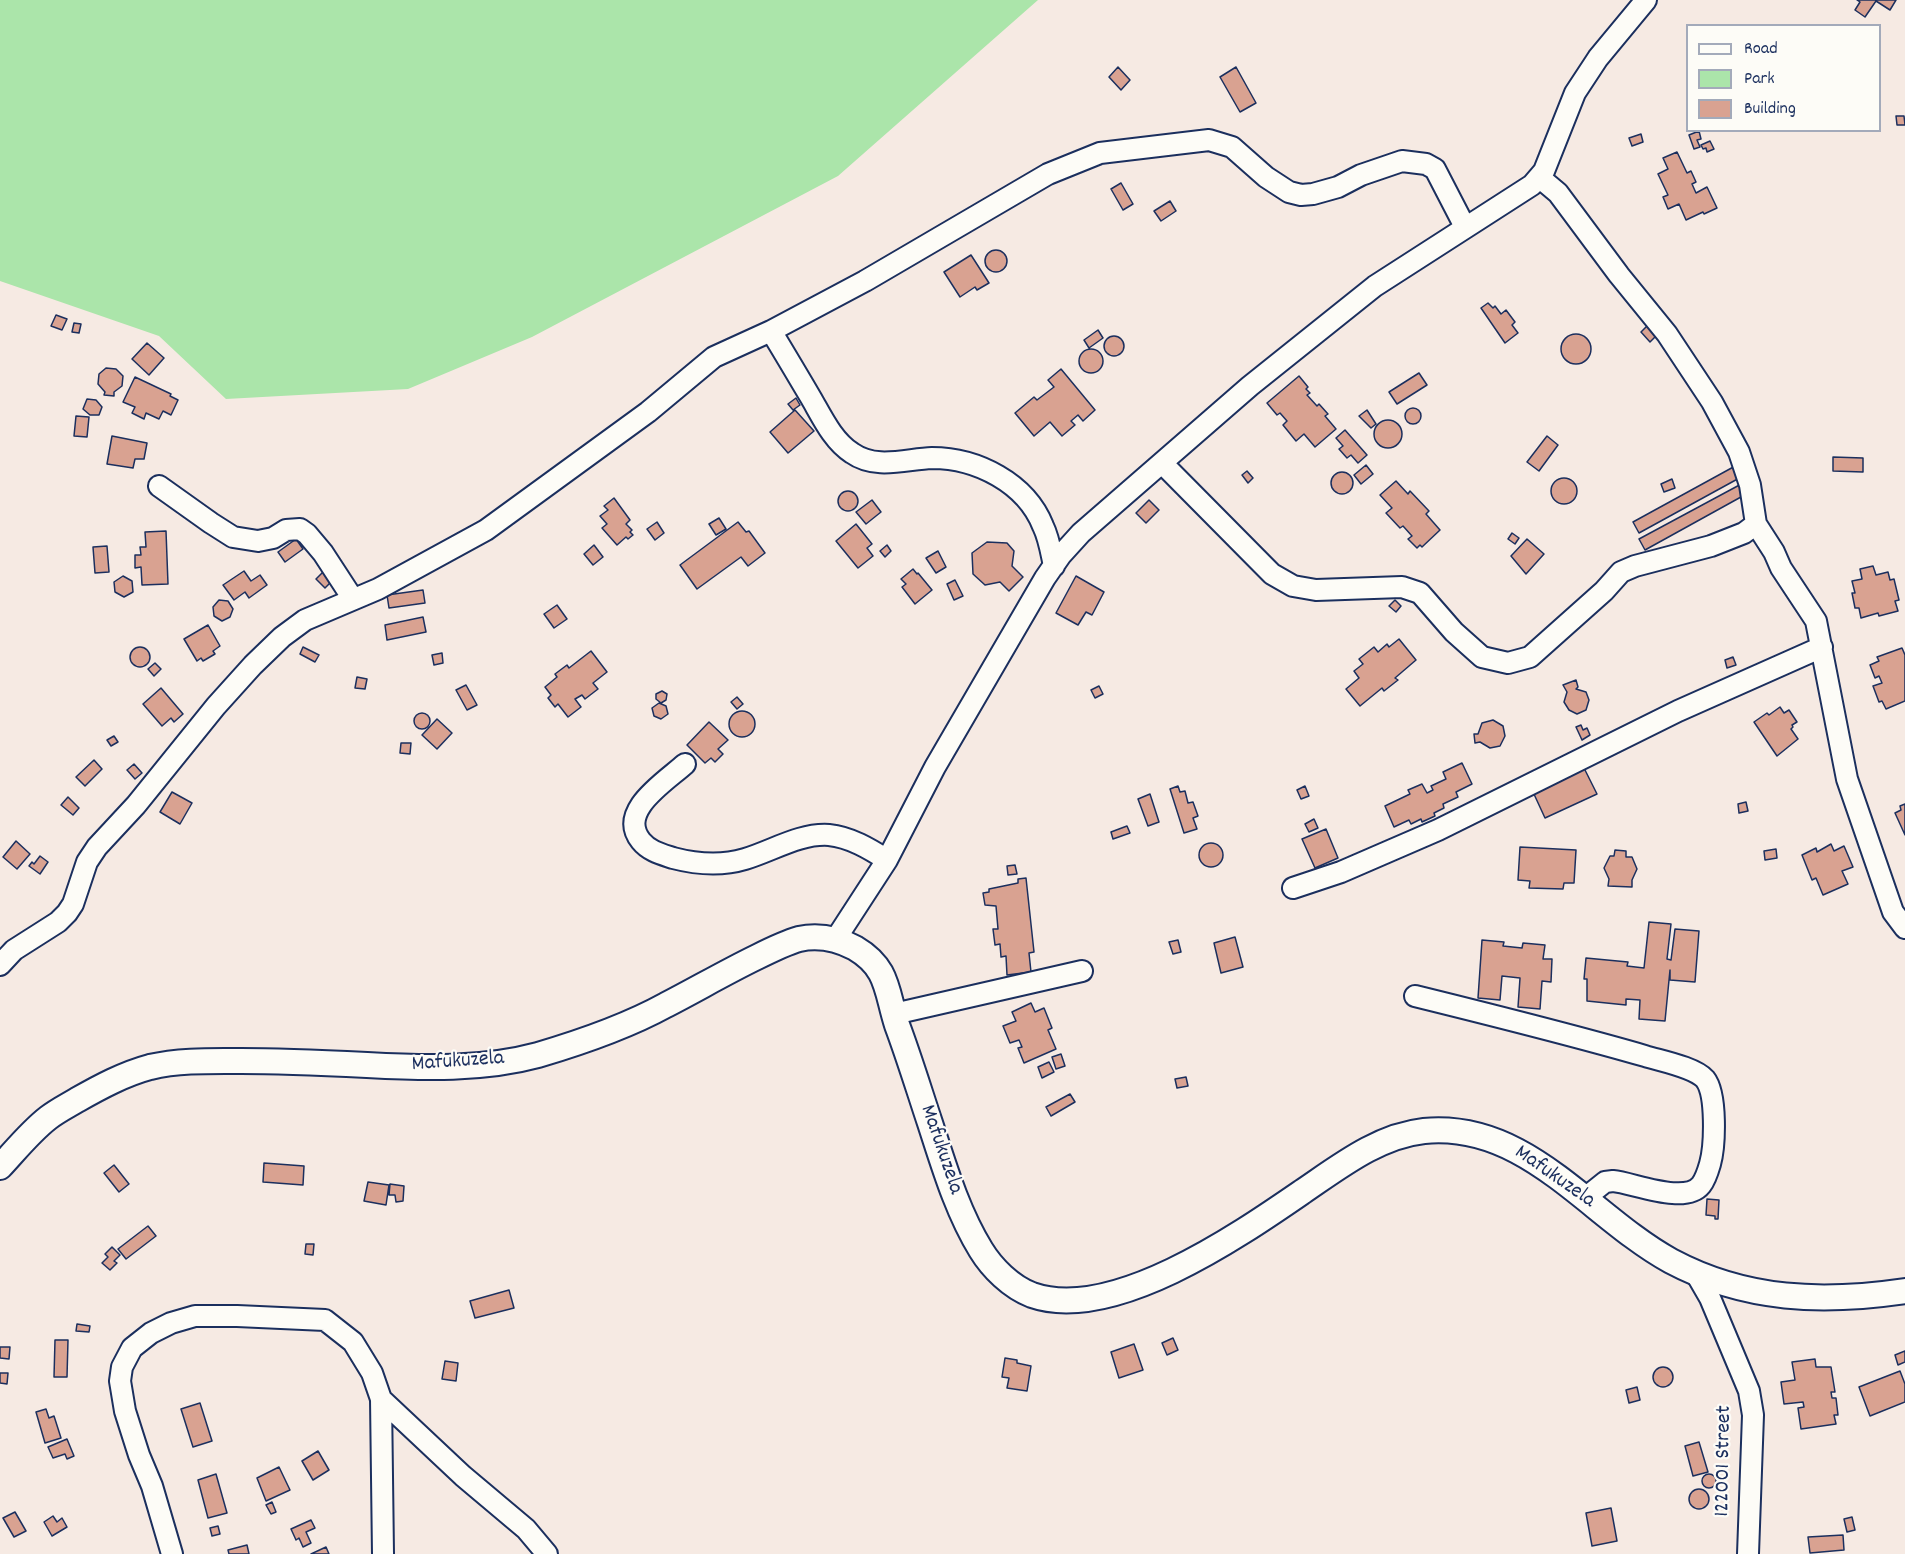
<!DOCTYPE html>
<style>
body{margin:0}
#map{position:relative;width:1905px;height:1554px;overflow:hidden;background:#f6eae3;font-family:Dekko,sans-serif}
canvas{display:block}
.legend{position:absolute;left:1686px;top:24px;width:195px;height:108px;box-sizing:border-box;background:#fdfcf7;border:2px solid #a3aaba;margin:0;padding:8px 10px;list-style:none;font-size:18px;color:#1b2f5e}
.legend li{display:flex;align-items:center;gap:12px;height:30px}
.legend b{width:30px;border:2px solid #a3aaba}
</style>
<div id="map">
<canvas width="1905" height="1554"></canvas>
<ul class="legend">
<li><b style="height:8px;background:#fdfcf7"></b>Road</li>
<li><b style="height:16px;background:#abe5aa"></b>Park</li>
<li><b style="height:16px;background:#d9a291"></b>Building</li>
</ul>
</div>
<script>
const ctx = document.querySelector('canvas').getContext('2d');
ctx.lineJoin = 'round';
function fillPath(path, color) {
  ctx.fillStyle = color;
  ctx.fill(path, 'evenodd');
}
function trace(path, color, width, dash) {
  ctx.strokeStyle = color;
  ctx.lineWidth = width;
  ctx.lineCap = dash ? 'butt' : 'round';
  ctx.setLineDash(dash || []);
  ctx.stroke(path);
}
function label(font, color, halo, rows, align = 'center') {
  ctx.font = font + ' Dekko,sans-serif';
  ctx.lineWidth = 4.5;
  ctx.setLineDash([]);
  ctx.textBaseline = 'middle';
  ctx.strokeStyle = halo;
  ctx.fillStyle = color;
  for (const [text, x, y, turn = 0] of rows) {
    ctx.save();
    ctx.translate(x, y);
    ctx.rotate((+turn || 0) * Math.PI / 180);
    ctx.textAlign = isNaN(turn) ? turn : align;
    if (halo) ctx.strokeText(text, 0, 0);
    ctx.fillText(text, 0, 0);
    ctx.restore();
  }
}
const green = new Path2D(`
 M0 0H1038L838 176 532 337 408 389 226 399 159 336 0 281Z`);
const building = new Path2D(`
 M1857 0H1896L1890 10 1876 1 1865 17 1855 10 1860 2Z
 M1118 67 1130 80 1121 90 1109 77Z
 M1236 67 1256 103 1240 112 1220 77Z
 M1896 116H1904L1905 125H1897Z
 M1699 131 1701 139 1697 140 1700 147 1694 149 1689 135Z
 M1641 134 1643 142 1632 146 1629 138Z
 M1710 141 1714 149 1707 152 1706 148 1703 149 1701 145Z
 M1677 152 1687 173 1691 171 1696 182 1692 184 1696 193 1707 187 1717 208 1704 214 1703 212 1686 220 1679 204 1668 209 1663 197 1668 195 1658 174 1668 169 1663 158Z
 M1121 183 1133 204 1123 210 1111 189Z
 M1170 201 1176 211 1161 221 1154 211Z
 M985 261a11 11 0 1 1 22 0a11 11 0 1 1-22 0Z
 M971 255 989 283 977 290 975 287 960 297 944 272Z
 M1488 303 1493 308 1495 306 1501 314 1506 310 1515 322 1512 325 1518 333 1505 343 1481 308Z
 M56 315 67 319 62 330 51 326Z
 M74 323 81 324 79 333 72 332Z
 M1650 323 1659 333 1650 342 1641 332Z
 M1098 330 1103 338 1089 348 1084 340Z
 M1561 349a15 15 0 1 1 30 0a15 15 0 1 1-30 0Z
 M1104 346a10 10 0 1 1 20 0a10 10 0 1 1-20 0Z
 M147 343 164 358 149 375 132 359Z
 M1079 361a12 12 0 1 1 24 0a12 12 0 1 1-24 0Z
 M106 368 116 369 123 376 122 386 114 392V396L104 395 105 392 98 384 99 374Z
 M1061 369 1095 410 1083 421 1078 415 1071 421 1075 425 1062 436 1050 422 1034 436 1015 413 1034 397 1037 400 1054 387 1048 380Z
 M1419 373 1427 385 1397 404 1389 392Z
 M1299 376 1308 387 1306 389 1310 393 1307 395 1317 406 1319 404 1328 414 1325 416 1336 429 1315 447 1304 434 1296 441 1283 425 1287 421 1280 413 1277 415 1267 403Z
 M135 377 171 394 170 396 178 400 171 415 163 411 159 419 146 413 144 419 132 413 135 407 123 402Z
 M796 398 800 405 793 410 788 404Z
 M87 399 96 400 102 407 99 415H90L83 409Z
 M1405 416a8 8 0 1 1 16 0a8 8 0 1 1-16 0Z
 M795 410 814 431 788 453 770 432Z
 M1367 410 1376 424 1371 428 1359 416Z
 M76 416 89 417 87 437 74 436Z
 M1374 434a14 14 0 1 1 28 0a14 14 0 1 1-28 0Z
 M1345 430 1367 455 1358 463 1351 455 1347 458 1339 449 1343 446 1336 438Z
 M112 436 147 443 144 459H135L133 468 107 464Z
 M1547 436 1558 445 1539 471 1527 462Z
 M1833 457 1863 458V472L1833 471Z
 M1366 465 1373 474 1361 484 1354 475Z
 M1737 465 1743 476 1639 533 1633 522Z
 M1247 471 1253 478 1248 483 1242 475Z
 M1331 483a11 11 0 1 1 22 0a11 11 0 1 1-22 0Z
 M1551 491a13 13 0 1 1 26 0a13 13 0 1 1-26 0Z
 M1672 479 1675 488 1664 492 1661 484Z
 M1396 481 1408 494 1410 491 1429 511 1426 514 1440 530 1422 547 1420 545 1417 548 1408 539 1412 536 1403 526 1400 528 1386 513 1392 508 1380 495Z
 M1745 482 1750 492 1645 550 1639 539Z
 M838 501a10 10 0 1 1 20 0a10 10 0 1 1-20 0Z
 M614 498 630 520 626 524 632 530 630 532 633 535 628 539 626 537 617 545 602 528 607 524 600 516 608 510 604 506Z
 M872 500 881 512 866 524 856 512Z
 M1149 500 1159 510 1146 523 1136 513Z
 M719 518 726 529 716 535 709 524Z
 M657 522 664 533 655 540 647 529Z
 M738 522 746 532 749 531 765 553 748 566 741 557 697 589 680 565Z
 M856 524 872 544 867 548 873 556 858 568 836 541Z
 M166 531 168 584 142 585 141 567 135 568V555H141L140 547H146L145 532Z
 M1512 533 1519 538 1515 544 1508 539Z
 M296 539 303 549 285 562 278 552Z
 M1527 539 1544 554 1526 574 1511 556Z
 M987 542 1007 543 1014 551 1012 566 1023 577 1009 591 1000 582 985 585 973 574 972 553Z
 M594 545 603 557 593 565 584 554Z
 M887 545 891 551 885 557 880 551Z
 M107 546 109 572 95 573 93 547Z
 M938 551 946 567 936 573 926 558Z
 M1873 566 1876 575 1888 572 1890 580 1894 579 1899 600 1895 601 1898 611 1879 616 1878 613 1861 618 1859 608H1855L1852 593H1855L1852 581 1862 579 1860 569Z
 M913 569 917 574 918 573 932 590 915 604 902 587 906 584 901 579Z
 M244 571 251 581 260 575 267 585 249 598 245 592 234 600 223 585Z
 M324 571 333 580 325 588 316 579Z
 M123 576 132 581 133 592 124 597 115 592 114 582Z
 M1076 576 1104 592 1092 615 1086 612 1078 625 1056 613Z
 M955 580 963 596 954 600 947 584Z
 M423 590 425 603 389 608 387 595Z
 M219 600 228 601 233 609 230 617 222 621 214 616 213 607Z
 M1395 600 1401 606 1396 612 1389 606Z
 M557 605 567 619 554 628 544 614Z
 M423 617 426 632 387 640 385 625Z
 M208 625 220 646 213 651 215 654 203 661 201 658 197 661 184 639Z
 M1399 639 1416 660 1395 678 1398 680 1384 691 1382 688 1360 706 1346 689 1359 678 1354 671 1363 664 1359 659 1374 647 1378 652 1387 644 1389 647Z
 M303 647 319 655 315 662 300 654Z
 M130 657a10 10 0 1 1 20 0a10 10 0 1 1-20 0Z
 M1902 648 1905 655V701L1886 709 1882 701 1879 702 1873 686 1882 683 1879 676 1875 678 1870 665 1879 661 1877 657Z
 M591 651 607 672 593 683 598 689 585 699 582 695 575 699 581 707 568 717 558 704 555 707 548 698 551 695 545 687 557 677 555 674 567 665 569 668Z
 M442 653 443 663 434 665 432 655Z
 M1733 657 1736 665 1727 668 1725 660Z
 M155 663 161 669 154 676 148 669Z
 M357 677 367 679 365 689 355 688Z
 M1576 680 1578 687 1576 689 1586 692 1589 700 1586 710 1577 714 1569 710 1564 702 1567 692 1563 685Z
 M466 685 477 705 467 710 456 690Z
 M1099 686 1103 694 1095 698 1091 690Z
 M161 688 183 714 174 722 171 718 162 726 143 704Z
 M662 691 667 694 666 700 661 703 656 699V694Z
 M737 697 743 704 737 709 731 702Z
 M659 703 666 706 668 714 661 719 654 716 652 708Z
 M1780 707 1784 713 1789 710 1797 722 1792 725 1793 727 1791 729 1798 739 1777 756 1754 722 1767 713 1769 715Z
 M729 724a13 13 0 1 1 26 0a13 13 0 1 1-26 0Z
 M414 721a8 8 0 1 1 16 0a8 8 0 1 1-16 0Z
 M437 719 452 733 437 749 422 735Z
 M1493 720 1503 726 1505 736 1500 746 1490 748 1480 742 1475 743 1474 734H1478L1482 723Z
 M709 722 728 740 718 749 723 754 715 762 711 758 705 763 687 745Z
 M1581 725 1583 730 1587 728 1590 735 1582 740 1576 727Z
 M114 736 118 742 111 746 107 740Z
 M401 743H411L410 754 400 753Z
 M94 760 102 769 85 786 76 777Z
 M1462 763 1472 784 1456 792 1458 797 1443 804 1444 808 1434 813 1435 816 1422 822 1421 819 1411 824 1409 820 1394 827 1385 806 1410 794 1408 790 1422 784 1427 793 1433 790 1431 786 1446 779 1443 772Z
 M134 764 142 773 135 779 127 770Z
 M1584 768 1597 794 1545 818 1533 792Z
 M1178 786 1180 792 1185 791 1188 803 1193 802 1198 816 1193 818 1197 829 1184 833 1170 789Z
 M1305 786 1309 796 1301 799 1297 790Z
 M172 792 192 803 180 824 160 812Z
 M1150 794 1159 822 1148 826 1138 799Z
 M68 797 79 808 73 815 61 805Z
 M1746 802 1748 811 1739 813 1738 804Z
 M1905 804V835L1895 813 1901 810 1900 806Z
 M1314 819 1318 828 1309 832 1305 824Z
 M1127 826 1130 833 1113 839 1111 832Z
 M1326 829 1338 858 1315 868 1302 839Z
 M16 841 30 854 17 869 3 857Z
 M1199 855a12 12 0 1 1 24 0a12 12 0 1 1-24 0Z
 M1831 844 1834 851 1844 846 1853 867 1842 871 1848 884 1823 895 1816 878 1812 880 1802 855 1816 848 1817 852Z
 M1520 847 1576 850 1574 883H1564L1563 889 1529 888 1530 881 1518 880Z
 M1776 849 1777 858 1765 860 1764 851Z
 M1615 850 1626 851V857H1632L1637 869 1632 880V887L1608 886 1609 879 1604 868 1610 856H1614Z
 M40 856 48 862 40 874 29 866 32 862 34 864Z
 M1015 865 1017 874 1008 875 1007 866Z
 M1026 878 1034 952 1029 953 1031 972 1007 975 1006 956 1001 957 1000 944 995 945 993 929H998L996 906 985 905 983 893 989 892V889L1018 883V879Z
 M1649 922 1671 924 1667 959 1671 960 1675 929 1699 931 1695 982 1670 980V970L1665 1021 1639 1019 1640 1000 1626 999V1005L1587 1001V979H1584L1586 958 1628 962 1627 966 1644 968Z
 M1235 937 1243 967 1221 973 1214 943Z
 M1178 940 1181 952 1173 954 1169 942Z
 M1482 940 1504 942 1503 946 1522 948 1523 943 1545 945 1543 959H1552L1551 982 1542 981 1540 1009 1518 1007 1520 978 1502 976 1500 1000 1478 998Z
 M1031 1003 1035 1012 1044 1008 1052 1028 1048 1030 1056 1049 1024 1063 1018 1048 1022 1047 1019 1040 1010 1043 1003 1026 1016 1021 1012 1012Z
 M1061 1054 1065 1066 1056 1069 1052 1057Z
 M1049 1062 1054 1072 1042 1078 1038 1067Z
 M1186 1077 1188 1086 1177 1088 1175 1079Z
 M1070 1094 1075 1102 1051 1116 1046 1107Z
 M264 1163 304 1166 303 1185 263 1182Z
 M114 1165 129 1184 119 1192 104 1173Z
 M368 1182 389 1185 386 1205 364 1201Z
 M390 1184 404 1186 403 1201 396 1202 395 1195H389Z
 M1707 1199 1719 1200 1718 1219H1715V1216L1706 1215Z
 M148 1226 156 1236 126 1259 118 1249Z
 M306 1244H314L313 1255 305 1254Z
 M112 1247 120 1255 114 1261 117 1263 110 1270 102 1263 108 1257 105 1254Z
 M509 1290 514 1308 475 1318 470 1301Z
 M77 1324 90 1326 89 1332 76 1331Z
 M1173 1338 1178 1350 1167 1355 1162 1343Z
 M55 1340H68L67 1377H54Z
 M1134 1344 1143 1370 1119 1378 1111 1352Z
 M0 1347H10L9 1359 0 1358Z
 M1905 1351V1362L1898 1365 1895 1355Z
 M1005 1358 1017 1360V1363L1031 1366 1027 1391 1007 1388 1009 1378 1002 1377Z
 M1815 1359 1816 1367H1831L1835 1392H1831L1832 1398H1836L1838 1415H1834L1836 1424 1801 1429 1798 1408 1804 1407 1803 1402 1784 1404 1781 1382 1795 1380 1792 1362Z
 M445 1361 458 1363 456 1381 442 1379Z
 M1653 1377a10 10 0 1 1 20 0a10 10 0 1 1-20 0Z
 M1900 1371 1905 1384V1402L1870 1416 1859 1387Z
 M0 1373H8L7 1384 0 1383Z
 M1637 1387 1640 1400 1629 1403 1626 1390Z
 M200 1403 212 1441 193 1447 181 1409Z
 M46 1409 49 1418 54 1416 61 1438 45 1443 36 1412Z
 M67 1439 74 1456 67 1459 65 1454 53 1458 48 1447Z
 M1699 1442 1708 1472 1693 1476 1685 1446Z
 M318 1451 329 1470 313 1480 302 1461Z
 M279 1467 290 1490 266 1501 257 1478Z
 M1702 1481a7 7 0 1 1 14 0a7 7 0 1 1-14 0Z
 M216 1474 227 1513 208 1518 198 1480Z
 M1689 1499a10 10 0 1 1 20 0a10 10 0 1 1-20 0Z
 M272 1502 276 1512 271 1514 266 1505Z
 M1611 1508 1617 1541 1592 1546 1586 1513Z
 M15 1512 26 1531 14 1537 3 1518Z
 M53 1516 57 1522 62 1518 67 1527 52 1536 44 1522Z
 M1852 1517 1855 1530 1847 1532 1844 1519Z
 M311 1520 315 1528 306 1532 311 1543 303 1547 299 1538 296 1540 291 1529Z
 M218 1526 220 1534 212 1536 210 1528Z
 M1843 1535 1844 1550 1810 1553 1808 1537Z
 M247 1545 249 1554H229L228 1550Z
 M326 1547 329 1554H311Z`);
const minor = new Path2D(`
 M1539 177 1558 193 1619 275 1667 334 1712 402 1739 452 1750 485 1756 524 1774 552 1781 568 1816 621 1847 779 1893 912 1905 928
 M771 331C785 354 798 376 811 398 822 417 833 441 852 453 876 470 906 459 932 458 977 458 1026 483 1043 526 1049 538 1051 552 1054 566
 M1162 463 1272 574 1293 586 1316 590 1402 587 1420 593 1454 632 1482 657 1508 663 1530 657 1604 591 1621 572 1635 566 1711 546 1744 533 1756 524
 M159 486 211 523 233 537 258 541 273 538 286 530 300 529 307 534 323 553 353 599
 M685 764C665 782 617 811 641 841 649 851 661 854 673 858 696 864 722 866 745 859 772 851 800 833 829 835 850 837 870 849 887 860
 M1293 888 1341 872 1438 830 1678 711 1822 647
 M835 940 887 860 935 767 1045 578 1061 555 1081 533 1250 386 1375 286 1532 185 1544 171 1575 93 1598 58 1646 0
 M0 965 14 950 58 922 67 913 73 904 87 862 97 847 136 805 216 706 253 665 282 637 305 620 378 589 486 530 648 412 714 357 771 331 865 281 1048 174 1100 153 1209 140 1232 147 1266 177 1289 192 1301 195 1313 194 1338 187 1361 175 1402 161 1426 164 1435 169 1465 227
 M1415 996C1492 1015 1569 1034 1645 1056 1661 1061 1694 1067 1705 1079 1717 1094 1715 1146 1710 1164 1708 1171 1705 1180 1701 1185 1685 1205 1634 1183 1613 1181L1605 1182 1585 1198
 M894 1014 1082 971
 M1695 1272 1710 1298 1749 1391 1753 1415 1748 1554
 M381 1399 463 1476 526 1529 547 1554
 M172 1554 152 1486 139 1455 125 1411 120 1381 122 1367 132 1348 151 1333 171 1323 195 1316H237L325 1320 353 1342 372 1373 381 1399 383 1554`);
const major = new Path2D(`
 M0 1167C15 1151 30 1132 48 1118 57 1111 67 1106 77 1100 100 1087 124 1074 150 1067 180 1060 211 1061 241 1061 283 1061 325 1063 367 1065 423 1068 483 1070 538 1055 582 1042 626 1027 666 1005 697 989 726 972 757 957 771 950 785 943 799 939 818 935 838 939 855 948 889 968 886 991 897 1025 909 1057 919 1090 930 1123 944 1166 957 1211 981 1250 992 1268 1011 1287 1032 1295 1112 1323 1238 1236 1302 1192 1339 1167 1378 1136 1424 1131 1527 1121 1589 1216 1671 1261 1746 1301 1823 1303 1905 1291`);
const streetNames = [
 ["Mafukuzela",458,1063,-4],
 ["Mafukuzela",940,1150,71],
 ["Mafukuzela",1554,1178,35],
 ["122001 Street",1725,1461,-89]
];
fillPath(green, '#abe5aa');
fillPath(building, '#d9a291');
trace(building, '#1b2f5e', 1.5);
trace(minor, '#1b2f5e', 24);
trace(major, '#1b2f5e', 28);
trace(minor, '#fdfcf7', 20);
trace(major, '#fdfcf7', 24);
label('22px', '#1b2f5e', '#fdfcf7', streetNames);
</script>
